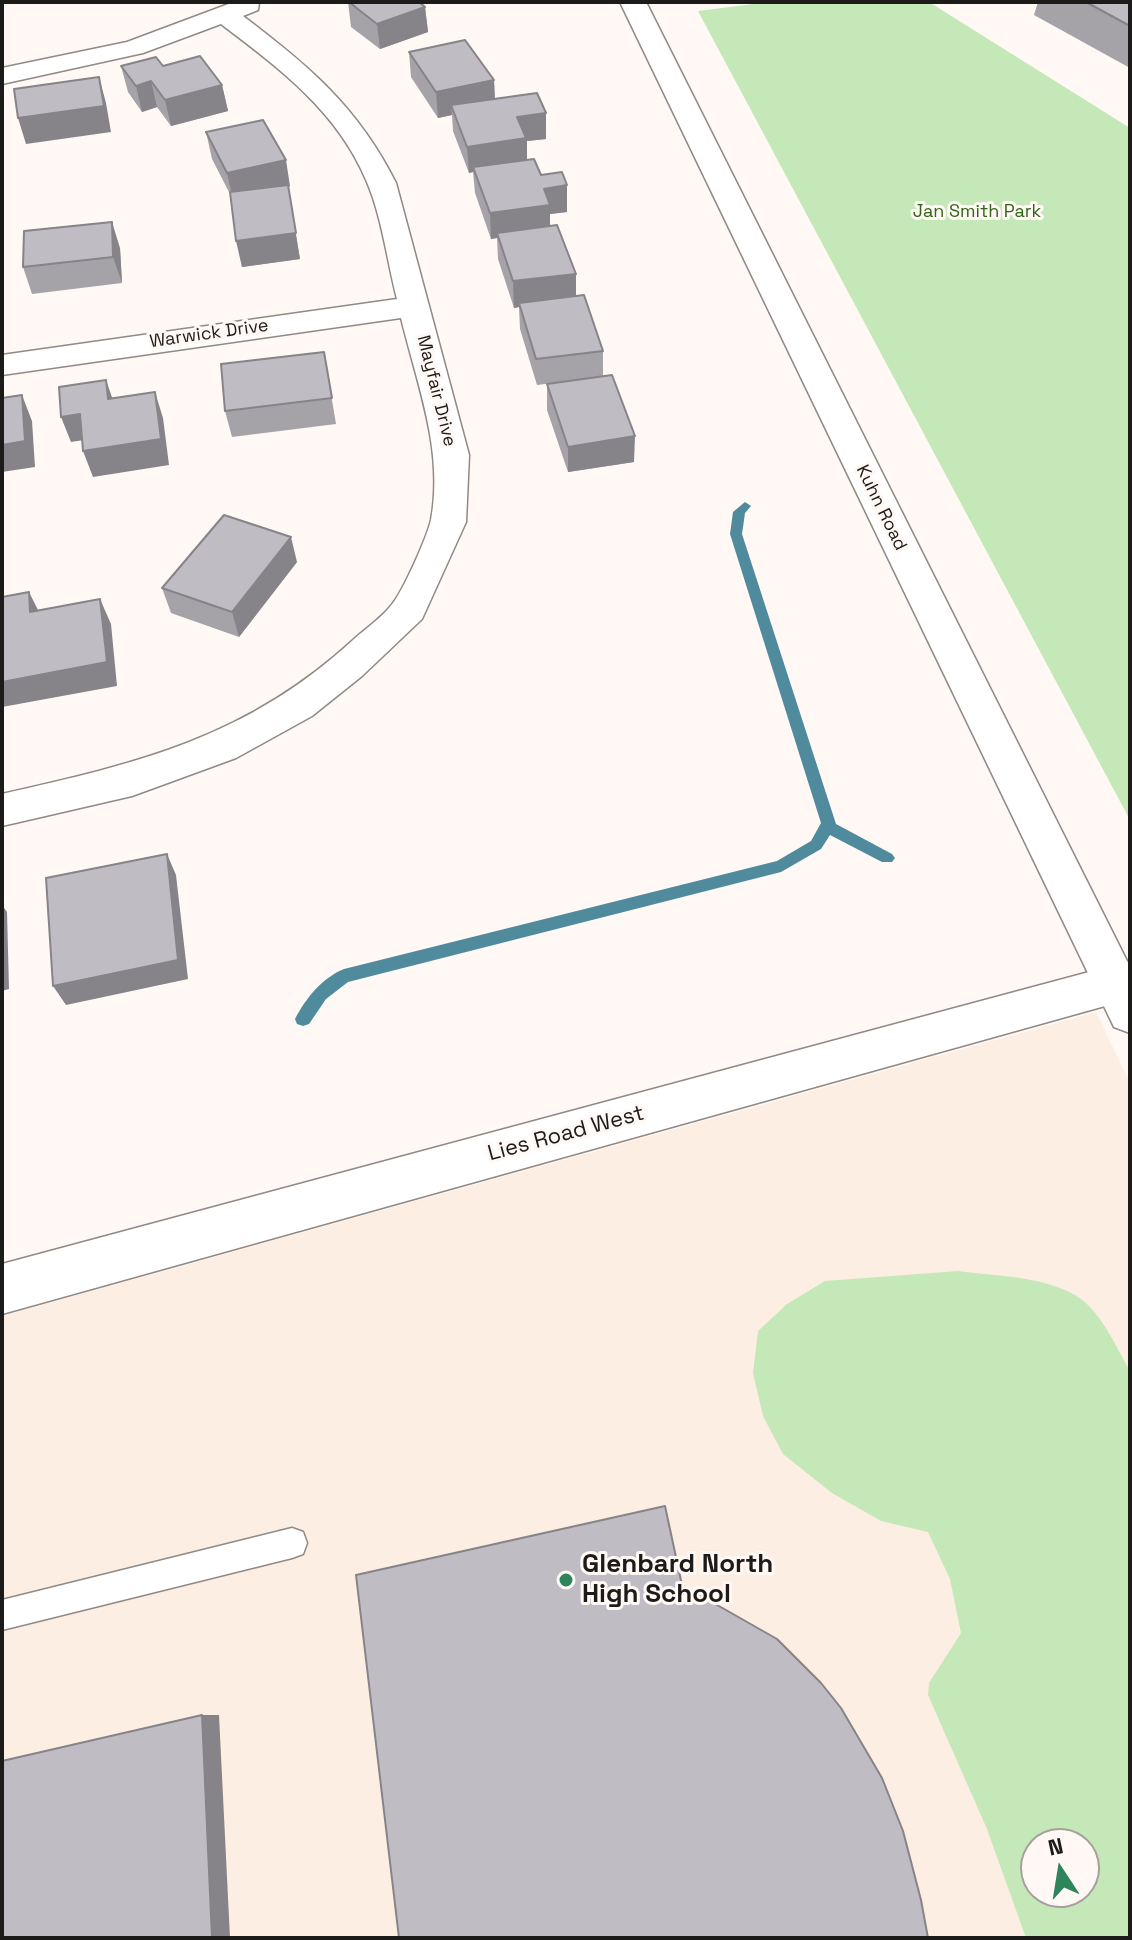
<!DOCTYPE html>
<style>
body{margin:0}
#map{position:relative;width:1132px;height:1940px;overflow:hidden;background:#fff8f4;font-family:"Space Grotesk",sans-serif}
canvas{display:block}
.frame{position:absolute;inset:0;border:4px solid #1d1b19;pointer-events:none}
.north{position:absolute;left:1020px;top:1828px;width:80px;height:80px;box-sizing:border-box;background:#fff8f4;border:2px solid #a5a09c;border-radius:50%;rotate:348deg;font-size:22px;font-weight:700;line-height:32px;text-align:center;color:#1d1b19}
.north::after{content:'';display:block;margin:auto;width:28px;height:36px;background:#2e8559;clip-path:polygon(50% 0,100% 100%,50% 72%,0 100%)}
</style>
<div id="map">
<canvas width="1132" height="1940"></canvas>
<div class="frame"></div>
<div class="north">N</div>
</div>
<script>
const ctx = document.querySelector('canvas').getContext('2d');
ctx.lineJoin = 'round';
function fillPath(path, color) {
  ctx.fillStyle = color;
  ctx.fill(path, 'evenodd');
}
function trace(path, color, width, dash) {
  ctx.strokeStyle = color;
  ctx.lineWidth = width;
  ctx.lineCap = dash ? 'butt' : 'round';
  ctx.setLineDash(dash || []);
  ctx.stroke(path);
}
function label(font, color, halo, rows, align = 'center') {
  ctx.font = font + ' "Space Grotesk",sans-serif';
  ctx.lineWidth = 6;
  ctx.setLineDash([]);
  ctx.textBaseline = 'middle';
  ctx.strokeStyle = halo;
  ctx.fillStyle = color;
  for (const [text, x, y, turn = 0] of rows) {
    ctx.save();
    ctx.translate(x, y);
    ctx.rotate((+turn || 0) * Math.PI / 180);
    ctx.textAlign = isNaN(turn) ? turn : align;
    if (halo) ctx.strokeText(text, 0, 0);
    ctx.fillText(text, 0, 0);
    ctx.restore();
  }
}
const built = new Path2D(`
 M1096 1012 1130 1083V1938H2V1316ZM1036 1844H1084V1892H1036Z`);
const green = new Path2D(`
 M769 2H929L1130 128V820L698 11Z
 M958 1271C995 1276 1042 1276 1075 1295 1100 1309 1116 1347 1130 1371V1938H1026L987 1829 928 1695 929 1683 961 1633 950 1579 928 1532 881 1521 832 1493 783 1454 763 1416 753 1373 758 1331 787 1304 825 1281ZM1036 1844H1084V1892H1036Z`);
const stream = new Path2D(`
 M745 502 751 506 745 513 742 534 836 824 892 854 895 858 892 862H882L830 835 821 849 781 872 348 982 326 999 309 1024 303 1026 297 1024 295 1019C306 998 322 978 344 969L777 861 811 841 821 823 730 534 733 512Z`);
const lane = new Path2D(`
 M292 1528 303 1532 307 1543 303 1554 292 1558 2 1630V1600Z`);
const street = new Path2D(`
 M234 2H259L258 10 243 16C309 66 358 107 396 183L469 455 466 522 422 619 362 676 312 716 236 758 132 796 2 826V794C139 763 246 738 353 640 366 628 383 617 393 603 404 589 427 537 431 520 444 451 417 384 401 318L2 375V355L397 299C387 261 382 216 366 180 337 111 279 68 221 24L143 53 2 84V68L127 42Z
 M620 2H646L1130 967V1033L1114 1027Z`);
const secondary = new Path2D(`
 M1130 961V999L2 1314V1264Z`);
const wall = new Path2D(`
 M348 2 425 7 428 32 380 49 351 27Z
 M1038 2H1130V68L1034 15Z
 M409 52 494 80 495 99 546 139 527 141V160L541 175 567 185V212L550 214V226L576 296 603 351V376L634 462 568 472 547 410V384L578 380 537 385 520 329 519 307 514 308 498 259 497 238 491 239 475 193 473 172 469 173 453 131 452 115 438 118 411 77Z
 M121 66H163L222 85 228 111 171 126 157 107 142 112 128 92Z
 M206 132 290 186 288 187 300 259 242 267 230 194 212 159Z
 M120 248 122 283 32 294 23 267Z
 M324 352 336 424 232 437 225 411Z
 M297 562 239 637 171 613 162 588Z`);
const shadedWall = new Path2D(`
 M425 7 428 32 380 49 377 24Z
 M99 77 106 103 111 132 26 144 18 118Z
 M494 80 495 106 451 105 452 115 438 118 436 92Z
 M151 81 157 107 142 112 136 86Z
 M222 85 228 111 171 126 165 100Z
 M546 113V139L527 141V165L473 167V172L469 173 467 147 517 117Z
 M286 160 290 186 288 187 300 259 242 267 236 241 233 199 227 173Z
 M567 185V212L550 214V231L497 233V238L491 239 490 213 544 189Z
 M112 222 120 248 122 283 113 257Z
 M576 274V300L519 303V307L514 308 513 281Z
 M106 380 115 406 108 399Z
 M155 392 163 418 169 465 93 477 83 451Z
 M22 395 32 421 35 467 2 472V445Z
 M80 414 90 439 71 442 61 417Z
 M635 436 634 462 568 472V447Z
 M291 537 297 562 239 637 232 612Z
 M29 592 41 616 30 612Z
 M100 599 111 624 117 686 2 707V682Z
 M167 854 176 875 188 979 66 1005 53 986Z
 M2 905 7 912 9 989 2 991Z
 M202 1715H219L230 1938H212Z`);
const building = new Path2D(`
 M349 2H419L425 7 377 24Z
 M1086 2H1130V26Z
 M465 40 494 80 436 92 409 52Z
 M200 56 222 85 165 100 151 81 136 86 121 66 156 57 163 66Z
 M99 77 104 106 18 118 14 89Z
 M537 93 546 113 517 117 526 138 467 147 451 105Z
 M263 120 286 160 227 173 206 132Z
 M534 159 541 175 562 172 567 185 544 189 550 205 490 213 473 167Z
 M288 185 296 233 236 241 230 192Z
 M112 222 113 257 23 267 24 231Z
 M557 225 576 274 513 281 497 233Z
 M584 295 603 351 536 359 519 303Z
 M324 352 332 398 225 411 221 364Z
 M612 375 635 436 568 447 547 384Z
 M106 380 108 399 155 392 161 439 83 451 80 414 61 417 59 387Z
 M22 395 25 441 2 445V398Z
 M224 515 291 537 232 612 162 588Z
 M29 592 30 612 100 599 107 662 2 682V597Z
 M167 854 178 960 53 986 46 878Z
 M665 1506 682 1585 777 1639 821 1683 841 1708 882 1778 903 1831 921 1900 928 1938H399L356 1575Z
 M202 1715 212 1938H2V1761Z`);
const markers = [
 [566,1580,8,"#2e8559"]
];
const farParknames = [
 ["Jan Smith Park",977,212]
];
const farStreetnames = [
 ["Warwick Drive",209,334,-8],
 ["Mayfair Drive",436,391,76],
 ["Kuhn Road",881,508,64]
];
const streetNames = [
 ["Lies Road West",566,1134,-15]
];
const nearPoinames = [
 ["Glenbard North",582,1565],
 ["High School",582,1595]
];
fillPath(built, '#fdeee3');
fillPath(green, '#c5e8b8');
fillPath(stream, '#4f8b9d');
trace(lane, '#908984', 3);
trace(street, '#908984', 3);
trace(secondary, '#908984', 3);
fillPath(lane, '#fff');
fillPath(street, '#fff');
fillPath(secondary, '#fff');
fillPath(wall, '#a5a2a8');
fillPath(shadedWall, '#868488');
fillPath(building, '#c0bcc3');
trace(building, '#868488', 2);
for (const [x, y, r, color] of markers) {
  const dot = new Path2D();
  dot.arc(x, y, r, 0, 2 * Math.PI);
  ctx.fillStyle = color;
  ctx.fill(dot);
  trace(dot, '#fff8f4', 3);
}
label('18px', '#306416', '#fff8f4', farParknames);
label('18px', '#1d1b19', '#fff8f4', farStreetnames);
label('22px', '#1d1b19', '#fff8f4', streetNames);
label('bold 26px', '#1d1b19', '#fff8f4', nearPoinames, 'left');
</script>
